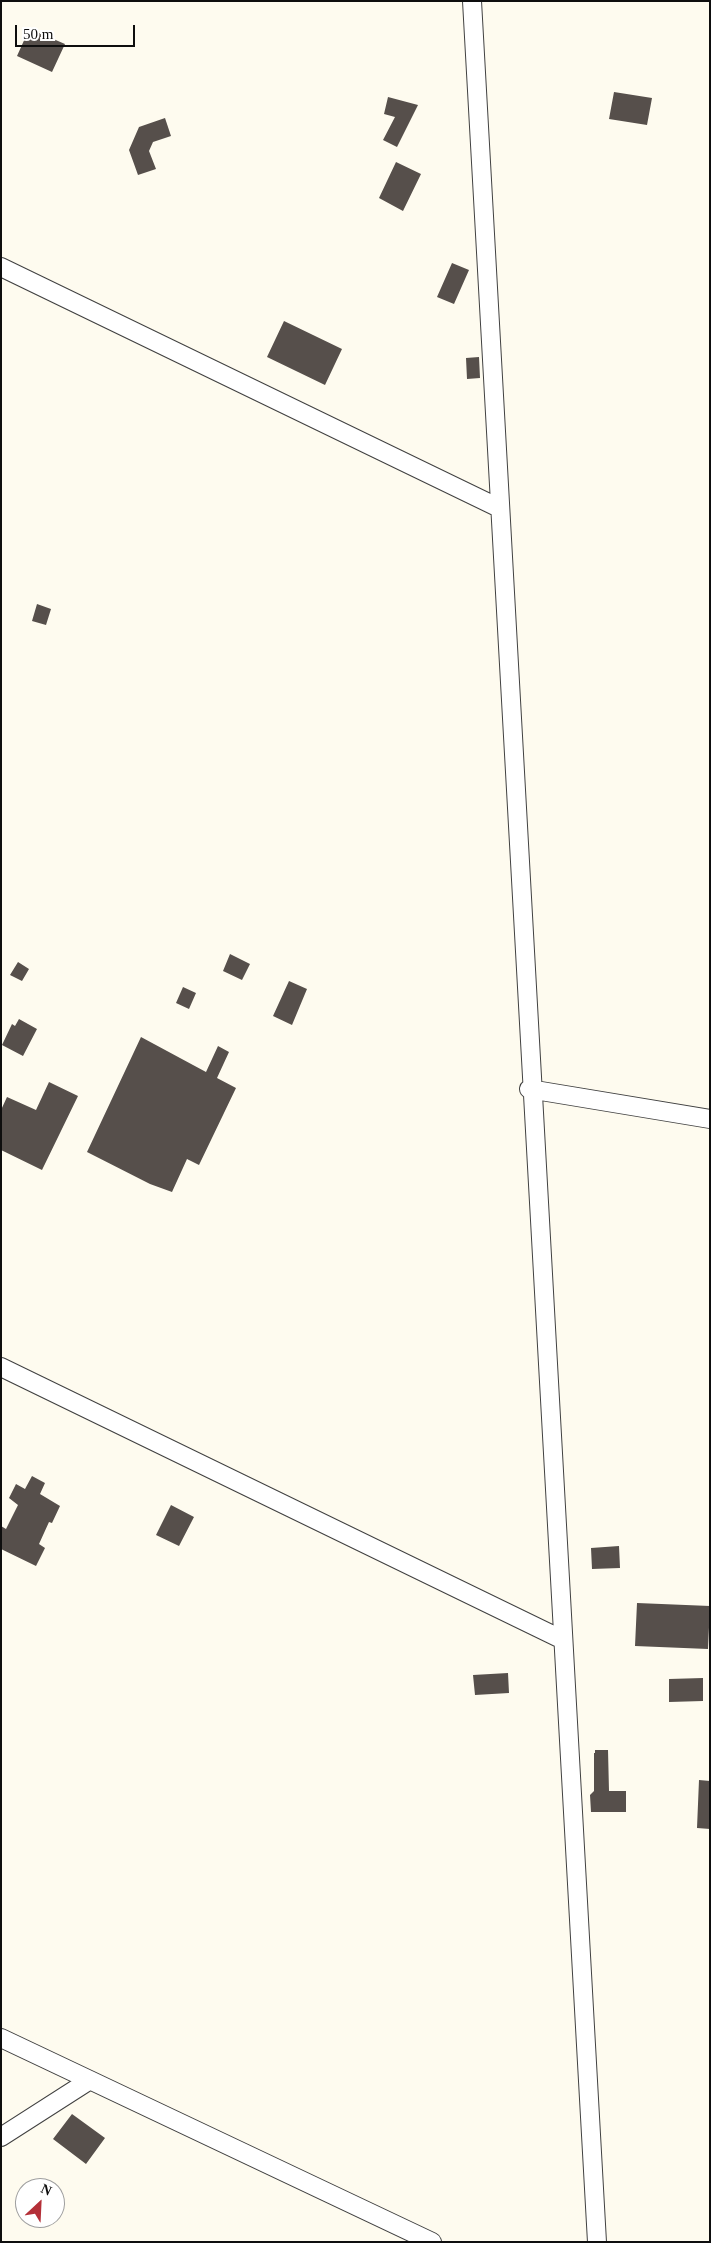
<!DOCTYPE html>
<style>
body{margin:0}
#map{position:relative;width:711px;height:2243px;overflow:hidden;background:#fefbef;font-family:Georgia,serif}
canvas{display:block}
.frame{position:absolute;inset:0;border:2px solid #0e0e0e;pointer-events:none}
.north{position:absolute;left:15px;top:2178px;width:50px;height:50px;box-sizing:border-box;background:#fff;border:1px solid #9f9f9f;border-radius:50%;rotate:25deg;font-size:14px;font-weight:700;line-height:20px;text-align:center;color:#0e0e0e}
.north::after{content:'';display:block;margin:auto;width:18px;height:22px;background:#b43038;clip-path:polygon(50% 0,100% 100%,50% 72%,0 100%)}
.scale{position:absolute;left:15px;top:25px;width:120px;height:22px;box-sizing:border-box;border:2px solid #0e0e0e;border-top:0;padding-left:6px;font-size:15px;line-height:18px;white-space:nowrap;color:#0e0e0e;-webkit-text-stroke:4px #fff;paint-order:stroke}
</style>
<div id="map">
<canvas width="711" height="2243"></canvas>
<div class="frame"></div>
<div class="north">N</div>
<div class="scale">50 m</div>
</div>
<script>
const ctx = document.querySelector('canvas').getContext('2d');
ctx.lineJoin = 'round';
function fillPath(path, color) {
  ctx.fillStyle = color;
  ctx.fill(path, 'evenodd');
}
function trace(path, color, width, dash) {
  ctx.strokeStyle = color;
  ctx.lineWidth = width;
  ctx.lineCap = dash ? 'butt' : 'round';
  ctx.setLineDash(dash || []);
  ctx.stroke(path);
}
const building = new Path2D(`
 M37 32 65 44 52 72 17 56 26 36 34 39Z
 M614 92 652 98 647 125 609 119Z
 M388 97 418 105 397 147 383 140 395 117 384 114Z
 M165 118 171 136 153 142 149 151 156 169 138 175 129 150 139 127Z
 M396 162 421 174 403 211 379 198Z
 M452 263 469 270 454 304 437 297Z
 M284 321 342 349 325 385 267 357Z
 M479 357 480 378 467 379 466 358Z
 M37 604 51 609 46 625 32 621Z
 M230 954 250 964 242 980 223 971Z
 M18 962 29 969 22 981 10 975Z
 M289 981 307 989 292 1025 273 1016Z
 M183 987 196 993 189 1009 176 1003Z
 M19 1019 37 1029 23 1056 2 1045 12 1024 15 1026Z
 M141 1037 206 1072 218 1046 229 1052 217 1078 236 1088 199 1165 187 1159 172 1192 150 1184 87 1152Z
 M49 1082 78 1096 42 1170 1 1150V1110L7 1097 36 1110Z
 M32 1476 45 1483 40 1494 60 1506 52 1523 49 1522 39 1544 45 1548 36 1566 1 1549V1526L6 1529 18 1505 9 1498 16 1484 25 1489Z
 M171 1505 194 1517 179 1546 156 1535Z
 M619 1546 620 1568 592 1569 591 1548Z
 M637 1603 710 1606 708 1649 635 1646Z
 M508 1673 509 1693 475 1695 473 1675Z
 M703 1678V1701L669 1702V1679Z
 M595 1750H608L609 1791H626V1812H591L590 1795 594 1791V1753H595Z
 M699 1780 710 1781V1829L697 1828Z
 M72 2114 105 2138 86 2164 53 2139Z`);
const minor = new Path2D(`
 M472 1C509 748 550 1495 597 2242
 M1 267 497 507
 M529 1089 710 1119
 M1 1367 559 1638
 M1 2038 432 2242
 M1 2137 90 2080`);
fillPath(building, '#564f4b');
trace(minor, '#414141', 20);
trace(minor, '#fff', 18);
</script>
